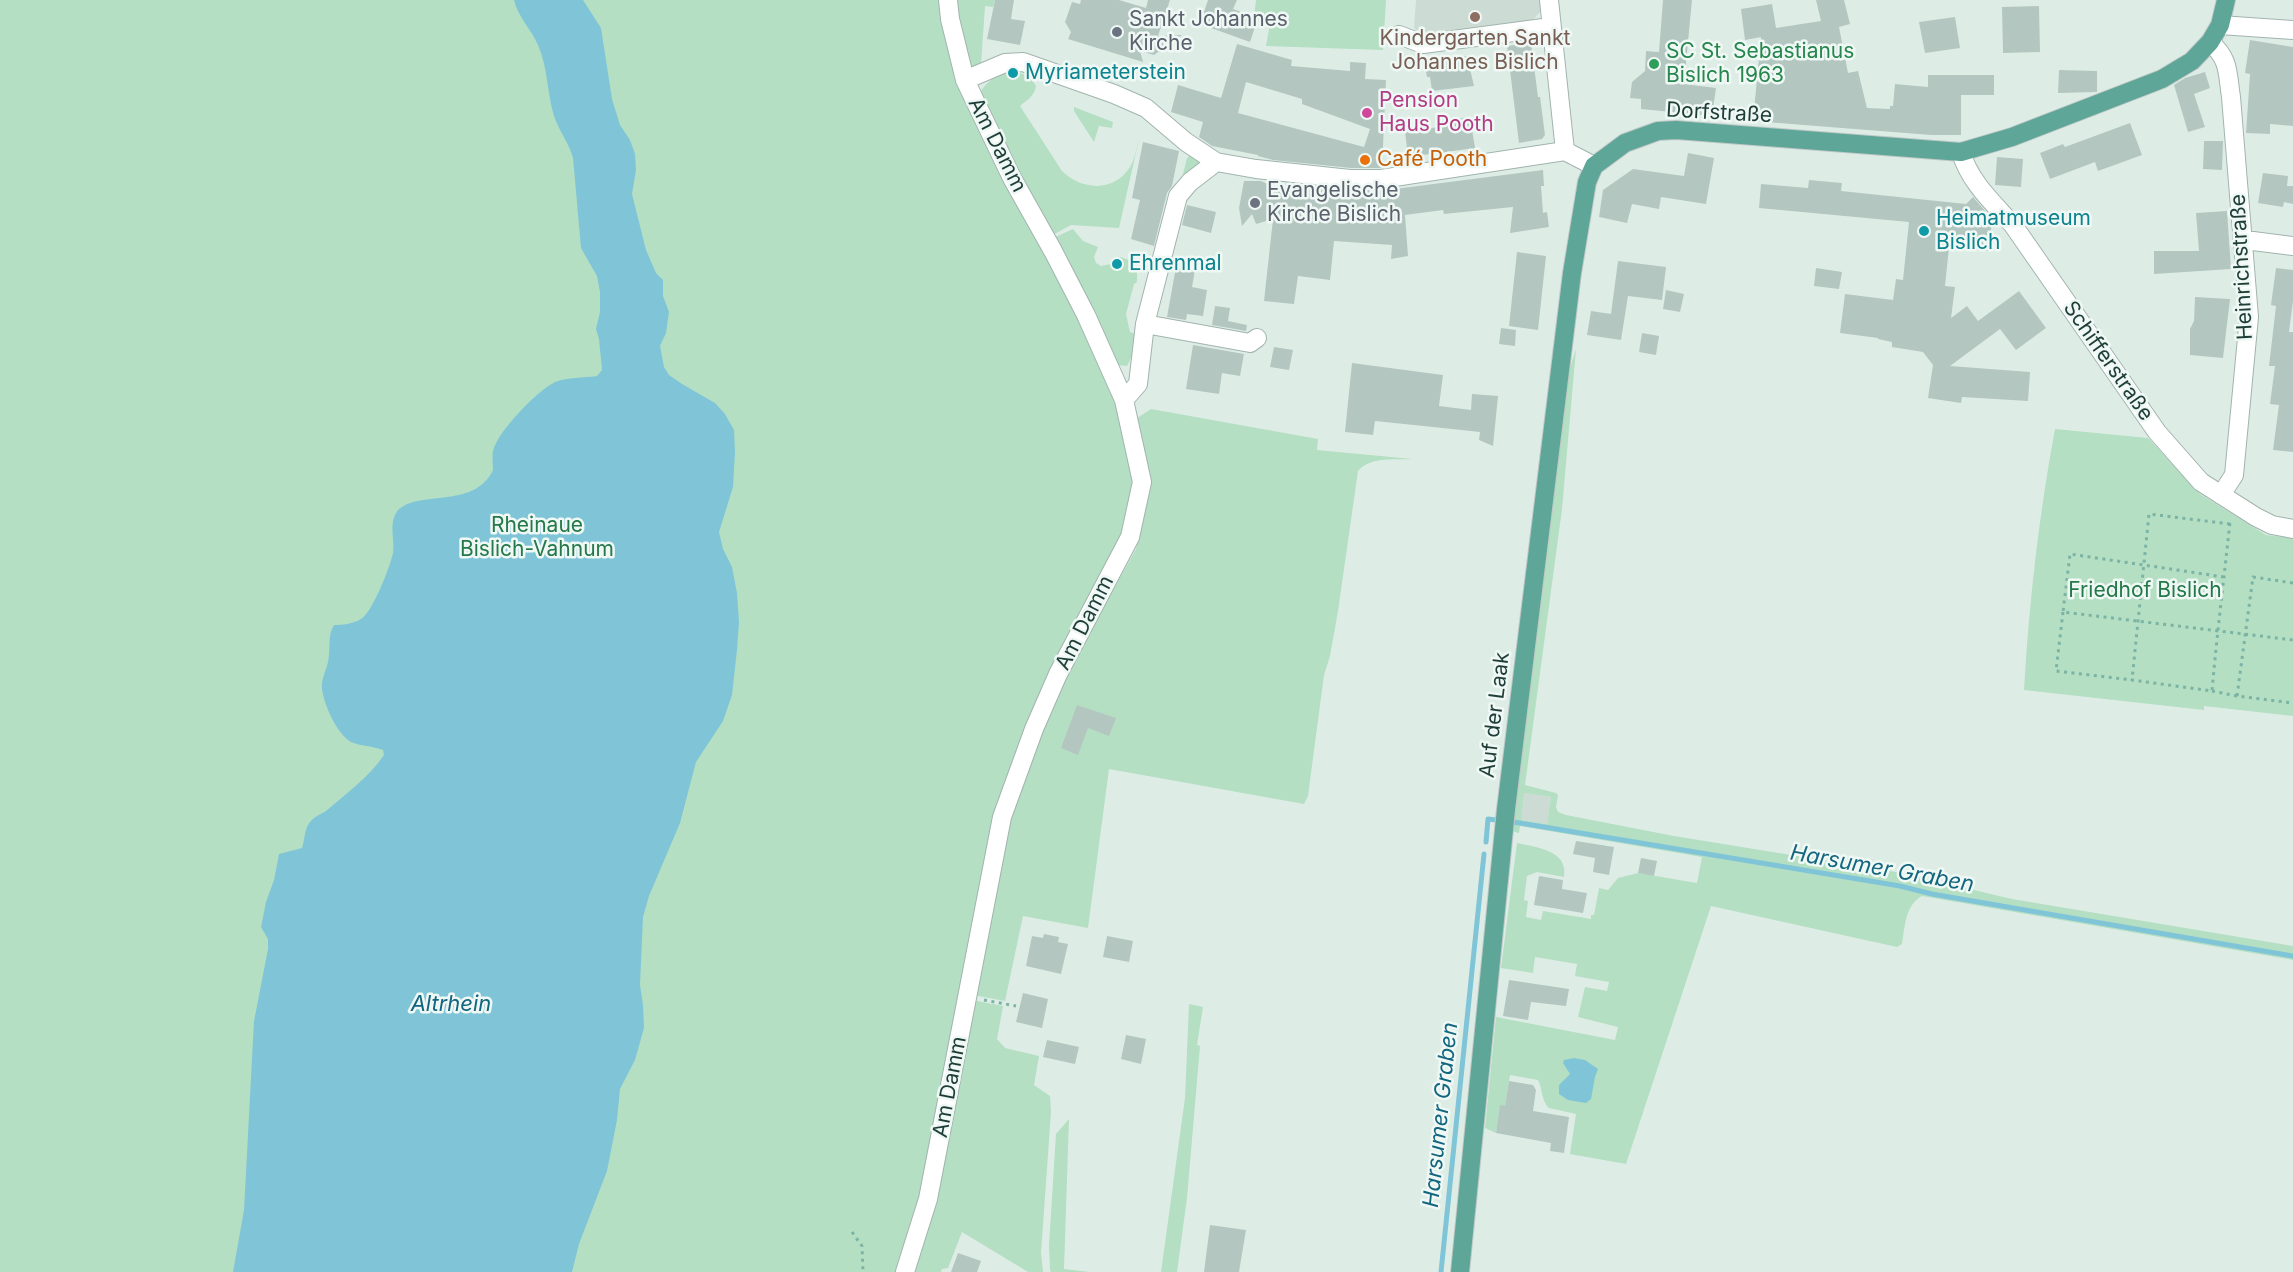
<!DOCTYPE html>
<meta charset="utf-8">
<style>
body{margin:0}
canvas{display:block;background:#deece6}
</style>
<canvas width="2293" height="1272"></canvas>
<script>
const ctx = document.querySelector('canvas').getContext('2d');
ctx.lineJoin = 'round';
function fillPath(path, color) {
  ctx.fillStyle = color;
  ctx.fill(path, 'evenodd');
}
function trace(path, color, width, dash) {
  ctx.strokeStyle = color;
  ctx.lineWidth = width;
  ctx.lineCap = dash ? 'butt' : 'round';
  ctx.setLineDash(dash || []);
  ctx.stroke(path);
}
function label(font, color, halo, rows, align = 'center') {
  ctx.font = font + ' Inter,sans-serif';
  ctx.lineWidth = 5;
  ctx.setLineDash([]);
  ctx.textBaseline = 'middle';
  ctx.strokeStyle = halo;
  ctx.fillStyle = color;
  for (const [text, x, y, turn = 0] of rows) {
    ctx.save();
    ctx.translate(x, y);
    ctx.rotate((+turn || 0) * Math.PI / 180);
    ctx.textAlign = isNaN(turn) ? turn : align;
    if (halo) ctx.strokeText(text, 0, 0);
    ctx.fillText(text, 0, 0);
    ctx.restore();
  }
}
const built = new Path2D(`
 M1416 0H1540L1541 11 1530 23 1424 37 1414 28Z
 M1524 793 1551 797 1547 824 1520 820Z`);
const green = new Path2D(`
 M0 0H995L993 7 985 6 981 64 978 65V99C984 75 1022 60 1036 86 1034 97 1028 99 1020 106L1062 171C1081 190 1114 193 1130 167 1135 159 1136 149 1139 139L1119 228 1071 225 1051 236 1053 238 1073 229 1083 241 1098 247 1094 257 1096 263 1101 266 1111 264 1114 269 1120 266 1117 259 1120 257 1129 260 1137 269V282L1134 284 1126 314 1130 332 1136 334 1133 354 1127 366 1118 365 1127 389 1141 440 1137 418 1151 409 1318 439 1317 450 1412 459C1394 460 1371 456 1358 471L1338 611 1330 656 1324 675 1308 796 1304 804 1109 769 1088 928 1023 916 1005 1001 973 995 1008 831 1027 754 1000 855 911 1272H0ZM1145 490V509L1136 549 1093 626Z
 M1256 0H1386L1383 50 1266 46 1270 24 1257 21 1258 18 1254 17Z
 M1074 107 1113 122 1112 128 1099 126 1094 142 1074 111Z
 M1191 155 1203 164 1184 176 1183 174 1187 158Z
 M1576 349 1562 509 1525 785 1556 793 1558 795 1556 807 1558 812 1566 815 1674 836 1902 873 2012 899 2293 946V960L1922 896C1905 905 1905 927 1902 944L1897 947 1711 906 1626 1164 1570 1154 1576 1114 1549 1108C1541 1100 1543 1090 1538 1080L1510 1075 1505 1106H1500L1496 1133 1485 1128 1496 1017 1615 1040 1618 1027 1578 1017 1585 987 1607 991 1609 982 1575 976 1577 964 1535 957 1533 973 1501 968 1517 843C1535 847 1569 850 1564 877L1537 872 1527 876 1524 900 1528 901 1526 917 1541 920 1543 911 1591 919V915H1594L1599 888 1608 890 1618 878 1638 873 1697 883 1702 857 1520 826 1519 833 1512 831 1562 420 1569 371ZM1524 793 1551 797 1547 824 1521 820Z
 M2055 429 2148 438 2200 494 2266 535 2293 538V716L2204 706V710L2024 690C2029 602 2039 515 2055 429Z
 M972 1000 1003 1006 997 1039 1005 1048 1039 1056 1034 1085 1050 1096 1051 1112 1041 1253 1043 1272H1028L962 1232 948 1268 942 1269 941 1272H913Z
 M1189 1004 1203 1007 1197 1045 1200 1046 1187 1198 1177 1272H1161L1185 1098Z
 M1069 1119 1064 1269 1090 1272H1051L1050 1270 1049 1245 1056 1134Z`);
const water = new Path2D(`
 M514 0H583L601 28 612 99 620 125 630 140 635 154 636 170 632 194 646 250 656 273 663 280V296L669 312 666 333 660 346 664 367 669 375 682 384 715 403 725 414 734 430 735 453 733 487 719 532 723 549 732 567 737 593 739 622 737 650 732 695 723 721 696 762 680 823 649 896 643 917 640 985 643 1005 644 1028 635 1060 620 1089 617 1120 607 1171 579 1244 572 1272H233L244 1210 254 1021 268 949V939L261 927 266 902 274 880 279 854 302 848C305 840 304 829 310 822 314 817 321 814 326 811 346 794 370 776 384 755L383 750C373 746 360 746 351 742 337 734 324 705 322 689 321 679 326 671 328 662 331 649 327 636 334 625 342 625 353 624 361 619 372 613 390 567 393 553 395 540 389 525 396 513 413 488 474 511 493 470 493 464 492 456 493 451 497 432 538 390 555 382 567 377 584 378 597 376L602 370 599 339 596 329 600 312V292L597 276 581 248 573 158C569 143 559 131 554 116 547 93 548 68 538 45 531 29 518 17 514 0Z
 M1574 1058 1585 1060 1598 1069 1595 1077 1591 1099 1586 1103 1568 1100 1559 1094V1085L1570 1074 1563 1063 1564 1060Z`);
const stream = new Path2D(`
 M1486 842 1488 819 1520 823 1900 886 1932 894 2293 956
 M1441 1272 1484 854`);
const building = new Path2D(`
 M995 0H1014L1011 19 1025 21 1020 45 987 39Z
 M1081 0H1119L1146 8 1148 0H1170L1158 36 1182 35 1154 55 1140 51 1143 62 1068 39 1071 32 1065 22 1072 2 1080 4Z
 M1208 0H1237L1233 9 1258 18 1250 42 1200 24Z
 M1663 0H1692L1684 84 1716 88 1712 116 1641 109V99L1630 98 1632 82 1645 71 1646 51 1659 52Z
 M1816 0H1844L1850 24 1839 27 1848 73 1858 71 1867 108 1890 109V106H1893L1895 84 1928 87V75H1994V95H1961V135H1931L1753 121 1761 37 1745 40 1741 9 1772 4 1776 28 1821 21Z
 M2039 6 2040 52 2003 53 2002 7Z
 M1955 17 1960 48 1925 53 1919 22Z
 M2250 40 2293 47V126L2270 124V134L2246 133 2250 74 2245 73Z
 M1531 43 1538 97H1540L1545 135 1542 139 1519 143 1507 46Z
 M1237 44 1292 60 1291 66 1350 71V62L1366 63 1365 79 1386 80 1382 168H1351L1273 160 1258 156V155L1212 146 1199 137 1203 122 1171 112 1178 85 1221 98ZM1246 82 1302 99V104L1370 129 1364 147 1238 113Z
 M1467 56 1474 86 1432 91 1430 77H1427L1424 61Z
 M2059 70 2097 71V92L2058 93Z
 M2205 72 2210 88 2194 94 2205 127 2188 132 2174 85 2185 78Z
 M1470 117 1475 148 1408 157 1405 131 1449 126V120Z
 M2130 123 2142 155 2098 171 2095 162 2050 179 2040 153 2063 144 2065 147Z
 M2204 141H2223L2222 170 2203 169Z
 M1143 142 1179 151 1172 186 1167 193 1154 246 1131 239 1140 200 1132 198Z
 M1688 153 1714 158 1706 204 1661 197 1659 209 1632 204 1627 223 1599 217 1603 190 1633 169 1684 176Z
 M1997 157 2023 159 2021 187 1995 185Z
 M1543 170 1544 186H1541L1543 213 1547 212 1549 227 1510 233 1513 207 1444 214 1443 210 1405 215 1408 256 1391 259 1392 245 1334 241 1330 280 1298 276 1294 304 1264 301 1273 219 1256 224 1252 214 1242 226 1239 208 1244 181H1261L1294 196 1295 184 1379 191Z
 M2263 173 2288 176 2287 186H2293V204L2284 202 2283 207 2258 203Z
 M1809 180 1842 183 1841 191 1966 204 1973 197 1992 219 1989 251 1949 247 1945 286 1955 287 1951 318 1967 306 1978 321 2019 291 2046 328 2016 350 2000 329 1950 366 2030 372 2028 401 1962 397 1961 403 1928 398 1933 365 1923 352 1892 347V342L1878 339V338L1840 333 1845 294 1893 300 1896 279 1903 280 1909 222 1759 208 1761 184 1808 188Z
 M1187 205 1216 212 1211 233 1182 225Z
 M2227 211 2231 269 2154 274V251H2199L2196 213Z
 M1517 252 1546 256 1538 330 1509 326Z
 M1618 261 1666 267 1662 300 1628 296 1621 340 1587 335 1591 311 1611 314Z
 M1176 267 1195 270 1192 287 1207 290 1203 316 1187 314 1186 320 1167 317Z
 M1816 268 1842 272 1839 289 1814 286Z
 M2276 268 2293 270V301L2289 332H2293V452L2273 450 2279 405 2270 404 2275 366H2269L2276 306 2271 305Z
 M1666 290 1684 294 1680 312 1663 309Z
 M2195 297 2230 299 2223 358 2190 355V329L2194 321Z
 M1215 306 1230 308 1228 321 1247 325 1246 331 1212 325Z
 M1501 328 1516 330 1515 346 1499 344Z
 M1642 333 1659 336 1656 355 1639 352Z
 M1193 345 1244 354 1240 376 1222 373 1219 394 1186 389Z
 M1274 347 1293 350 1289 370 1270 367Z
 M1352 363 1443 375 1439 406 1471 410 1472 394 1498 396 1493 446 1479 440 1480 432 1414 425 1375 421 1373 435 1345 432Z
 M1077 705 1116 718 1109 736 1088 728 1078 755 1061 748Z
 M1576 841 1614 847 1609 875 1593 872 1595 858 1573 854Z
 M1641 858 1657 861 1654 876 1638 873Z
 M1539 876 1563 880 1562 889 1587 893 1583 913 1534 905Z
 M1044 934 1059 937 1058 942 1068 944 1061 974 1026 966 1032 936 1043 938Z
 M1107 936 1133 941 1129 962 1103 957Z
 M1509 980 1569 989 1566 1006 1531 1002 1528 1020 1503 1016Z
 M1023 993 1048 999 1042 1028 1016 1022Z
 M1126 1035 1146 1039 1141 1064 1121 1059Z
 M1047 1040 1079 1047 1075 1064 1043 1057Z
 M1509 1081 1533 1085 1536 1090 1533 1111 1569 1117 1564 1153 1550 1151 1551 1143 1496 1133 1500 1105 1505 1106Z
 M1210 1225 1246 1230 1239 1272H1204Z
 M958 1253 981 1261 977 1272H951Z`);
const path = new Path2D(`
 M2230 524 2149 514 2132 680 2212 691C2217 634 2224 578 2230 522
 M2224 577 2070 554 2063 612 2293 640
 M2063 612 2056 671 2132 680
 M2212 691 2237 696 2293 703
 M2237 696 2253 577 2293 583
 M984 1000 1016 1006
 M852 1232 862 1246 863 1272`);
const minor = new Path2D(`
 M1549 0 1565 151
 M2220 25 2293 30
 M1399 35 1423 44 1551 27
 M2210 42C2230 60 2227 72 2231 97L2249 317 2234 475 2221 495
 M965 80 1005 63 1023 62 1114 94 1146 108 1186 142 1216 162 1256 169 1350 179H1381L1565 151 1594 166
 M1961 152C1969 181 1993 203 2013 225L2157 432 2201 482 2256 517 2272 525 2293 529
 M2244 242 2253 241 2293 246
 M1145 324 1250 343 1257 338
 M1124 400 1138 384 1145 324 1178 196 1190 182 1216 162
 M905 1272 928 1199 1002 817 1034 729 1058 674 1130 537 1142 482 1124 400 1086 315 1053 251 1012 178 965 80 950 19 948 0`);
const major = new Path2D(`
 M1460 1272 1506 809 1572 273 1587 182 1594 166 1625 143 1658 131 1676 130 1961 152 2012 137 2162 79 2192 61 2210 42 2220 25 2226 0`);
const markers = [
 [1475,17,6,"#8d6e63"],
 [1117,32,6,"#6b7280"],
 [1654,64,6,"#2e9e5b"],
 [1013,73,6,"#0f9aa8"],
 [1367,113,6,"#d1479c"],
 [1365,160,6,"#e8710a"],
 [1255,203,6,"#6b7280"],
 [1924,231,6,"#0f9aa8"],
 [1117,264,6,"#0f9aa8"]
];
const worshipNames = [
 ["Sankt Johannes",1129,20],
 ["Kirche",1129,44],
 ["Evangelische",1267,191],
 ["Kirche Bislich",1267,215]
];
const educationNames = [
 ["Kindergarten Sankt",1475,39],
 ["Johannes Bislich",1475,63]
];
const leisureNames = [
 ["SC St. Sebastianus",1666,52],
 ["Bislich 1963",1666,76]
];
const cultureNames = [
 ["Myriameterstein",1025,73],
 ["Heimatmuseum",1936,219],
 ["Bislich",1936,243],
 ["Ehrenmal",1129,264]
];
const hotelNames = [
 ["Pension",1379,101],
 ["Haus Pooth",1379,125]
];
const streetNames = [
 ["Dorfstraße",1719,113,3],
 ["Am Damm",997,145,63],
 ["Heinrichstraße",2242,267,-93],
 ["Schifferstraße",2108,361,55],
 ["Am Damm",1085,623,-63],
 ["Auf der Laak",1495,715,-83],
 ["Am Damm",950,1087,-79]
];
const foodNames = [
 ["Café Pooth",1377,160]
];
const parkNames = [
 ["Rheinaue",537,526],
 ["Bislich-Vahnum",537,550],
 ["Friedhof Bislich",2145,591]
];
const waterNames = [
 ["Harsumer Graben",1882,869,10],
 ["Altrhein",451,1004],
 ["Harsumer Graben",1441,1115,-84]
];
fillPath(built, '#ccdcd5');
fillPath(green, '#b4dfc3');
fillPath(water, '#80c5d7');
trace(stream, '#80c5d7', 5);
fillPath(building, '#b3c7c0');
trace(minor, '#a1b4ae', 20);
trace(major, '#c0c9c7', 20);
trace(path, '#7bb3a5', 3, [3, 4.5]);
trace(minor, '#fff', 18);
trace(major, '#5ea698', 18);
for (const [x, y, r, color] of markers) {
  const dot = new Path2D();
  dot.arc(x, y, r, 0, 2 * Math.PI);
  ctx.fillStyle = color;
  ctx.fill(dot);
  trace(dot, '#eff8f4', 2);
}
label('21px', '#5b616d', '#eff8f4', worshipNames, 'left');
label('21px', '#785e54', '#eff8f4', educationNames);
label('21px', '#27864d', '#eff8f4', leisureNames, 'left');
label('21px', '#0d838f', '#eff8f4', cultureNames, 'left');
label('21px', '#b23c85', '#eff8f4', hotelNames, 'left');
label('21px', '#1e3d37', '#eff8f4', streetNames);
label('21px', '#c56008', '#eff8f4', foodNames, 'left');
label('21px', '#247849', '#eff8f4', parkNames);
label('italic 22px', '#12667f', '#eff8f4', waterNames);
</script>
